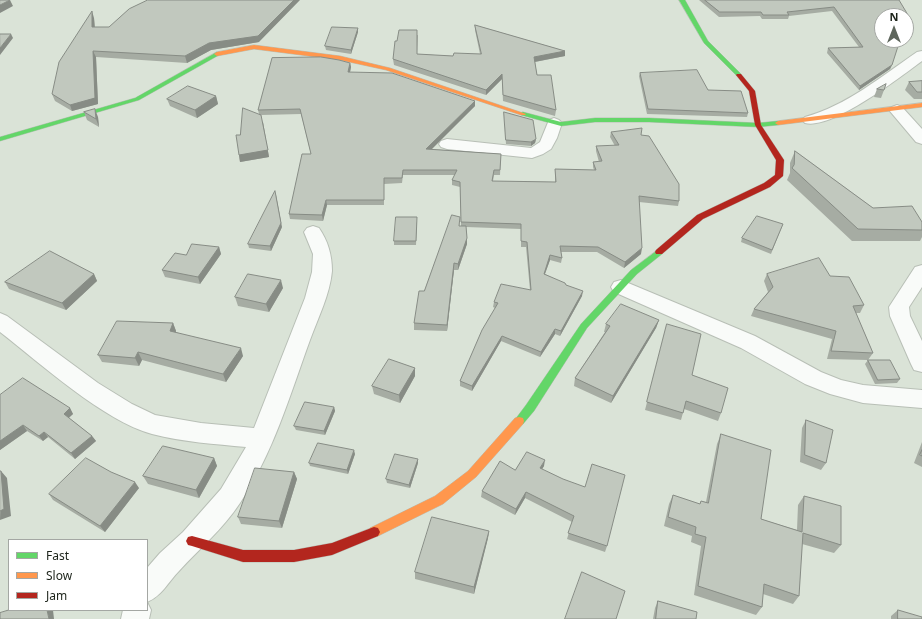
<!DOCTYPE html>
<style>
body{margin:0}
#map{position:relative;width:922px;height:619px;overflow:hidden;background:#dae3d7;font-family:"Noto Sans",sans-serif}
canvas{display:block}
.legend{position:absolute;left:8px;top:539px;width:140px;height:72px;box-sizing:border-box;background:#fff;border:1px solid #a4a7a3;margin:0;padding:5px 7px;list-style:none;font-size:12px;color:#1c231a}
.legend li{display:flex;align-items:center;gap:8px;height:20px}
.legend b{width:20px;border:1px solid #a4a7a3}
.north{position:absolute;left:874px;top:8px;width:40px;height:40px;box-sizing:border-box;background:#fff;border:1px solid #a4a7a3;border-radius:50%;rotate:0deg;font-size:11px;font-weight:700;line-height:16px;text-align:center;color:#1c231a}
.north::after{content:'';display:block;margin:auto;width:14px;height:18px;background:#5e665c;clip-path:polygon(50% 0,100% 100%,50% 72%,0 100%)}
</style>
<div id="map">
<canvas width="922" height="619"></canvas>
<ul class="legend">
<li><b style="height:5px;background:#63d668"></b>Fast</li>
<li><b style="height:5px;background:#ff974d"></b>Slow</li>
<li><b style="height:5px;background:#b3261e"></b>Jam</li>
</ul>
<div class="north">N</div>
</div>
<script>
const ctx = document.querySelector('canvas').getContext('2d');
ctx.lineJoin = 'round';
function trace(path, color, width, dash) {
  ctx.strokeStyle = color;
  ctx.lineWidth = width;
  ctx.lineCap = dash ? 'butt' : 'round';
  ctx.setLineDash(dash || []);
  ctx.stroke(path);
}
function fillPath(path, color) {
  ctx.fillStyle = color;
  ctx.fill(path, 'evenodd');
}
const street = new Path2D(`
 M922 51V61C899 78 832 130 805 123L802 120 805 117C846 106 882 76 917 52Z
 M897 105 902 107 922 129V144L916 142 889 110 892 107Z
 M554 118 559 120 562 123 557 138 551 149 543 154 532 158 447 149 441 147 439 144 441 141 447 139 531 148 540 142 549 120Z
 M313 226 319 228C328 241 332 255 332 271 330 294 318 318 310 340 290 395 273 454 240 503 223 529 199 549 179 571 168 582 162 596 147 602L151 610 149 619H121L123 610H147V568L160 553 183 532 221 489 246 447C215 444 183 442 152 434 104 421 40 363 0 332V313L7 316 98 383 132 404 155 415 201 423 254 428 305 298 312 272 313 254 304 232 307 228Z
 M922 265V287L909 307 910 316 922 341V372L914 370 911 364 890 316 889 307 915 267Z
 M621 280 755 336 821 372 841 380 863 385 922 390V408L863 403 830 394 805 384 741 348 614 292 611 287 614 282Z`);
const fast = new Path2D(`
 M679 0H685L708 41 741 74V76H737L704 43Z
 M217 52 219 53V55L139 100 0 141V137L135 98Z
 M523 112 561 122 595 118H649L758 123 778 121 781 123 778 125 758 127 649 122H595L561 126 521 115V113Z
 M659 249 663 252 662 254 637 274 587 328 534 411 523 424 519 425 515 424 514 421 526 405 581 324 631 270Z`);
const slow = new Path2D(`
 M254 45 340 56 390 68 526 114 525 115H521L386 70 340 60 254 49 217 56 214 54 217 52Z
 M922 103V107L778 125 775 123 778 121Z
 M519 417 523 418 524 421 523 424 476 477 443 504 378 536 374 537 370 536 368 532 370 528 435 496 468 471 515 418Z`);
const jam = new Path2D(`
 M737 74H741L755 91 761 125 784 160 783 176 770 187 703 219 662 254H656L655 252 656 250 697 215 764 183 775 175 776 160 755 125 749 91 736 75Z
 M374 527 378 528 380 532 378 536 332 555 294 562H243L192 546 188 545 186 541 188 537 192 536 243 550H294L332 543Z`);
const wall = new Path2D(`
 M699 0H899L892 65 890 69 859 90 827 53 828 48 859 47 832 11 789 16 788 19H762L760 16 719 17Z
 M94 18 95 27 259 42 211 50 187 63 96 57 98 104 72 111 55 101 52 94Z
 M475 25 565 51V56L535 62 537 75 556 110 555 116 503 101 502 79 486 95 394 65 393 59 397 41 418 35 417 54 453 56 480 54 475 30Z
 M358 28V32L351 54 326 50 325 46Z
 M350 63 351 67 350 72 475 106 431 149 501 154 500 175H494L493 181 555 182V169L594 170 593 167V162H599L596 151V146H615L610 137 611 132 641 135 679 201 678 206 639 202 641 254 624 268 597 252H561L562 258 561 263 550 260 545 274 566 285 582 296 560 336 555 334 540 357 501 341 472 391 460 386V381L495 308 493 307 494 302 530 290 526 247H521V229L466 227 467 244 458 270H454L447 331 414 330V323L424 291 460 223 459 226H461L460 187 452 185V180L455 175H403L402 183 384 184V205H327L323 221 290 219 289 214 311 154 301 114 261 115 269 157 240 162 239 155 240 135 259 114 258 110Z
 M640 73 708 90 748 113 747 117 647 114 639 76Z
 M922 81V99H914L905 90 909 82Z
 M877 89 884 90 881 98 874 97Z
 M216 96 218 104 197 118 170 106 167 99Z
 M84 112 98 117 99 127 87 120Z
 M504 112 536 139 535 143 531 146 506 144Z
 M795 151 873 208 922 222V237L920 241H852L787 180 790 173V163Z
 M417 222 416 245H394V241Z
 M783 224 771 254 741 242 742 238Z
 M282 227 271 251 249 248 248 244Z
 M219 247 221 254 200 284 165 277 162 270 186 255Z
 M94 274 97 281 66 310 9 289 5 282Z
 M767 274 864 305 860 313H856L873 353 868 360 900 379 897 383 875 384 865 364 868 360 827 359 832 339 751 316 754 309 768 292 764 281Z
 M283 288 269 312 238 306 235 297Z
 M659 320 656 328 611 403 574 386 575 378 605 332H604L606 324Z
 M173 323 176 331V332L243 356 226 382 142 360 139 366 102 362 98 355Z
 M667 324 692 375 721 413 718 421 684 409 681 420 645 410Z
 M415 368V376L400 403 374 394 372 386Z
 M0 395 70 408 73 414 69 418 92 436 96 441 75 459 48 437 43 441 27 431 0 450Z
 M334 407 335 411 325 435 296 430 294 426Z
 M806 420 826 463 821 470 800 462 802 428Z
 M721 434 761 519 797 530 798 505 804 496 841 545 834 553 802 544 799 596 793 604 763 594 762 607 756 615 694 595 701 546 691 542 692 536 664 526 669 504 673 495 700 504 701 501 706 502 717 444Z
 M922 442V467L914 463Z
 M355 454 348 474 310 466 309 463Z
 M214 458 217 466 199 498 148 484 143 476Z
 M418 463 410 488 387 483 386 479Z
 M544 466 542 469 607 546 605 552 567 539 572 522 525 498 515 515 481 497 482 491 515 470Z
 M294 472 297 479 282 528 241 524 238 517Z
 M139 488 105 532 53 500 49 494Z
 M489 531 488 538 474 594 415 579V572Z
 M658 601 696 619H653L655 608Z
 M898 610 922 619H891V616Z`);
const shadedWall = new Path2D(`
 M10 0 13 6 0 13V5Z
 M294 0H300L259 42 211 50 187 63 185 56 209 43Z
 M92 11 94 18 95 33 92 27Z
 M358 28V32L351 54V50Z
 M11 34 13 38 0 55V48Z
 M93 51 96 57 98 104 72 111 70 105Z
 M565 51V56L534 62V57Z
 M350 63 351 67 349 77 348 72Z
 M892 65 890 69 859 90 860 86Z
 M502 74V79L486 95V90Z
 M216 96 218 104 197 118 195 110Z
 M475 101V106L427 154 426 149Z
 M95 109 98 117 99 127 96 119Z
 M263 122 269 157 240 162 239 155Z
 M536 139 535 143 531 146V142Z
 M276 195 282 227 271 251 270 246Z
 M326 200 327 205 323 221 322 215Z
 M467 238V244L458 270V264Z
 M219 247 221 254 200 284 198 277Z
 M642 248 641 254 624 268 625 262Z
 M550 255V260L543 279 544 274Z
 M454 263V270L447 331V325Z
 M94 274 97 281 66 310 62 303Z
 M281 280 283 288 269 312 266 304Z
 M583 291 582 296 560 336 561 331Z
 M659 320 656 328 611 403 613 396Z
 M173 323 176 331 173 339 170 331Z
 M555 329V334L540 357 541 352Z
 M502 336 501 341 472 391V386Z
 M241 348 243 356 226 382 223 374Z
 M138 352 142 360 139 366 135 358Z
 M415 368V376L400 403 399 395Z
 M334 407 335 411 325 435 324 431Z
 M70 408 73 414 67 419 64 414Z
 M23 425 27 431 0 450V441Z
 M44 432 48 437 43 441 39 436Z
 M92 436 96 441 75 459 71 453Z
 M354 450 355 454 348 474 347 470Z
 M214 458 217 466 199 498 196 490Z
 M418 459V463L410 488 409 485Z
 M545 460 544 466 539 474 540 468Z
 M1 471 7 478 11 516 0 520Z
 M294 472 297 479 282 528 279 521Z
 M135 482 139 488 105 532 100 526Z
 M526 492 525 498 515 515 516 509Z
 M489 531 488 538 474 594V587Z
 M47 610H53L54 619H49Z`);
const building = new Path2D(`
 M0 0H10L0 5Z
 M148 0H294L258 36 209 43 185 56 93 51 95 98 70 105 52 94 59 62 92 11V27H109L129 9Z
 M705 0H899L908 15 906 21V16H882V40H900L892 65 860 86 828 48 863 47 834 7 787 12 789 15H763L761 12H720Z
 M475 25 565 51 534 57 537 75H551L556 110 503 95 502 74 486 90 393 59 395 41H397L399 30H417V54L453 56 454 53 481 54Z
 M332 27 358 28 351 50 325 46Z
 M0 34H11L0 48Z
 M321 57 339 60 350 63 348 72 392 73 475 101 426 149 501 154 500 170H494L492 181 556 182 555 169 596 170 593 162 602 161 596 146 619 145 611 132 642 128 641 135 649 136 679 184V201L639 196 642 248 625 262 598 247 560 246 562 258 550 255 544 274 565 283 566 285 583 291 561 331 555 329 541 352 502 336 472 386 460 381 482 330 498 303 494 302 501 284 531 290 527 242 521 241V224L461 222 460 182 452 180 457 170H403L402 178H384V200H326L322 215 289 214 302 154H311L300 109 258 110 272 58Z
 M697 70 708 90 741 91 748 113 648 109 640 73Z
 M922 81V92H917L909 82Z
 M886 84 884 90 877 89Z
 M188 86 216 96 195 110 167 99Z
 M243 108 261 115 268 150 239 155 236 135H240Z
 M95 109 96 119 84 112Z
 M504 112 533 120 536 139 531 142 506 140Z
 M795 151 873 208 912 206 922 222V230L858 229 792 168 794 165Z
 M275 191 281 223 270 246 248 244Z
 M452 215 460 217 459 226H466L467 238 458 264 454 263 447 325 414 323 419 291H424Z
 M757 216 783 224 772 250 742 238Z
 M396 217H417L416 241H394Z
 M192 244 219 247 198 277 162 270 175 253 186 255Z
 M50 251 94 274 62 303 5 282Z
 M819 258 830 276 849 277 864 305 853 306 873 353 831 351 836 331 754 309 773 287 767 274Z
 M248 274 281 280 266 304 235 297Z
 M621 304 659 320 613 396 575 378 610 326 606 324Z
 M117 321 173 323 170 331 241 348 223 374 138 352 135 358 98 355Z
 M667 324 701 334 692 375 728 388 721 413 686 401 683 413 647 402Z
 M389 359 415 368 399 395 372 386Z
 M868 360H890L900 379 878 380Z
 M23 378 70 408 64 414 92 436 71 453 44 432 39 436 23 425 0 441V395Z
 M305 402 334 407 324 431 294 426Z
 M806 420 833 430 826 463 805 455Z
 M721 434 771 450 761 519 802 532 804 496 841 506V545L803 533 799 596 764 584 762 607 698 586 706 537 695 534 696 527 668 517 673 495 700 504 701 501 708 503Z
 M318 443 354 450 347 470 309 463Z
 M163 446 214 458 196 490 143 476Z
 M922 450V456L920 455Z
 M527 452 545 460 540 468 563 479 585 487 592 464 625 475 607 546 568 533 574 516 526 492 516 509 482 491 500 461 515 470Z
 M395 454 418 459 409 485 386 479Z
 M86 458 111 472 135 482 100 526 49 494Z
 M255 468 294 472 279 521 238 517Z
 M0 471H1L4 509 0 511Z
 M432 517 489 531 474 587 415 572Z
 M582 572 625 591 616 619H565Z
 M658 601 697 612 696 619H656Z
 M9 610H47L49 619H0V613Z
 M898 610 922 617V619H898Z`);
trace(street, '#b8bfb6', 2);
trace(fast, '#b8bfb6', 1);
trace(slow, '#b8bfb6', 1);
trace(jam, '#b8bfb6', 1);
fillPath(street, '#f9fbf9');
fillPath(fast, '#63d668');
fillPath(slow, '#ff974d');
fillPath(jam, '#b3261e');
fillPath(wall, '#a6aca3');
fillPath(shadedWall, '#878c85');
fillPath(building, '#c1c8be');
trace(building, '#878c85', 1);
</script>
